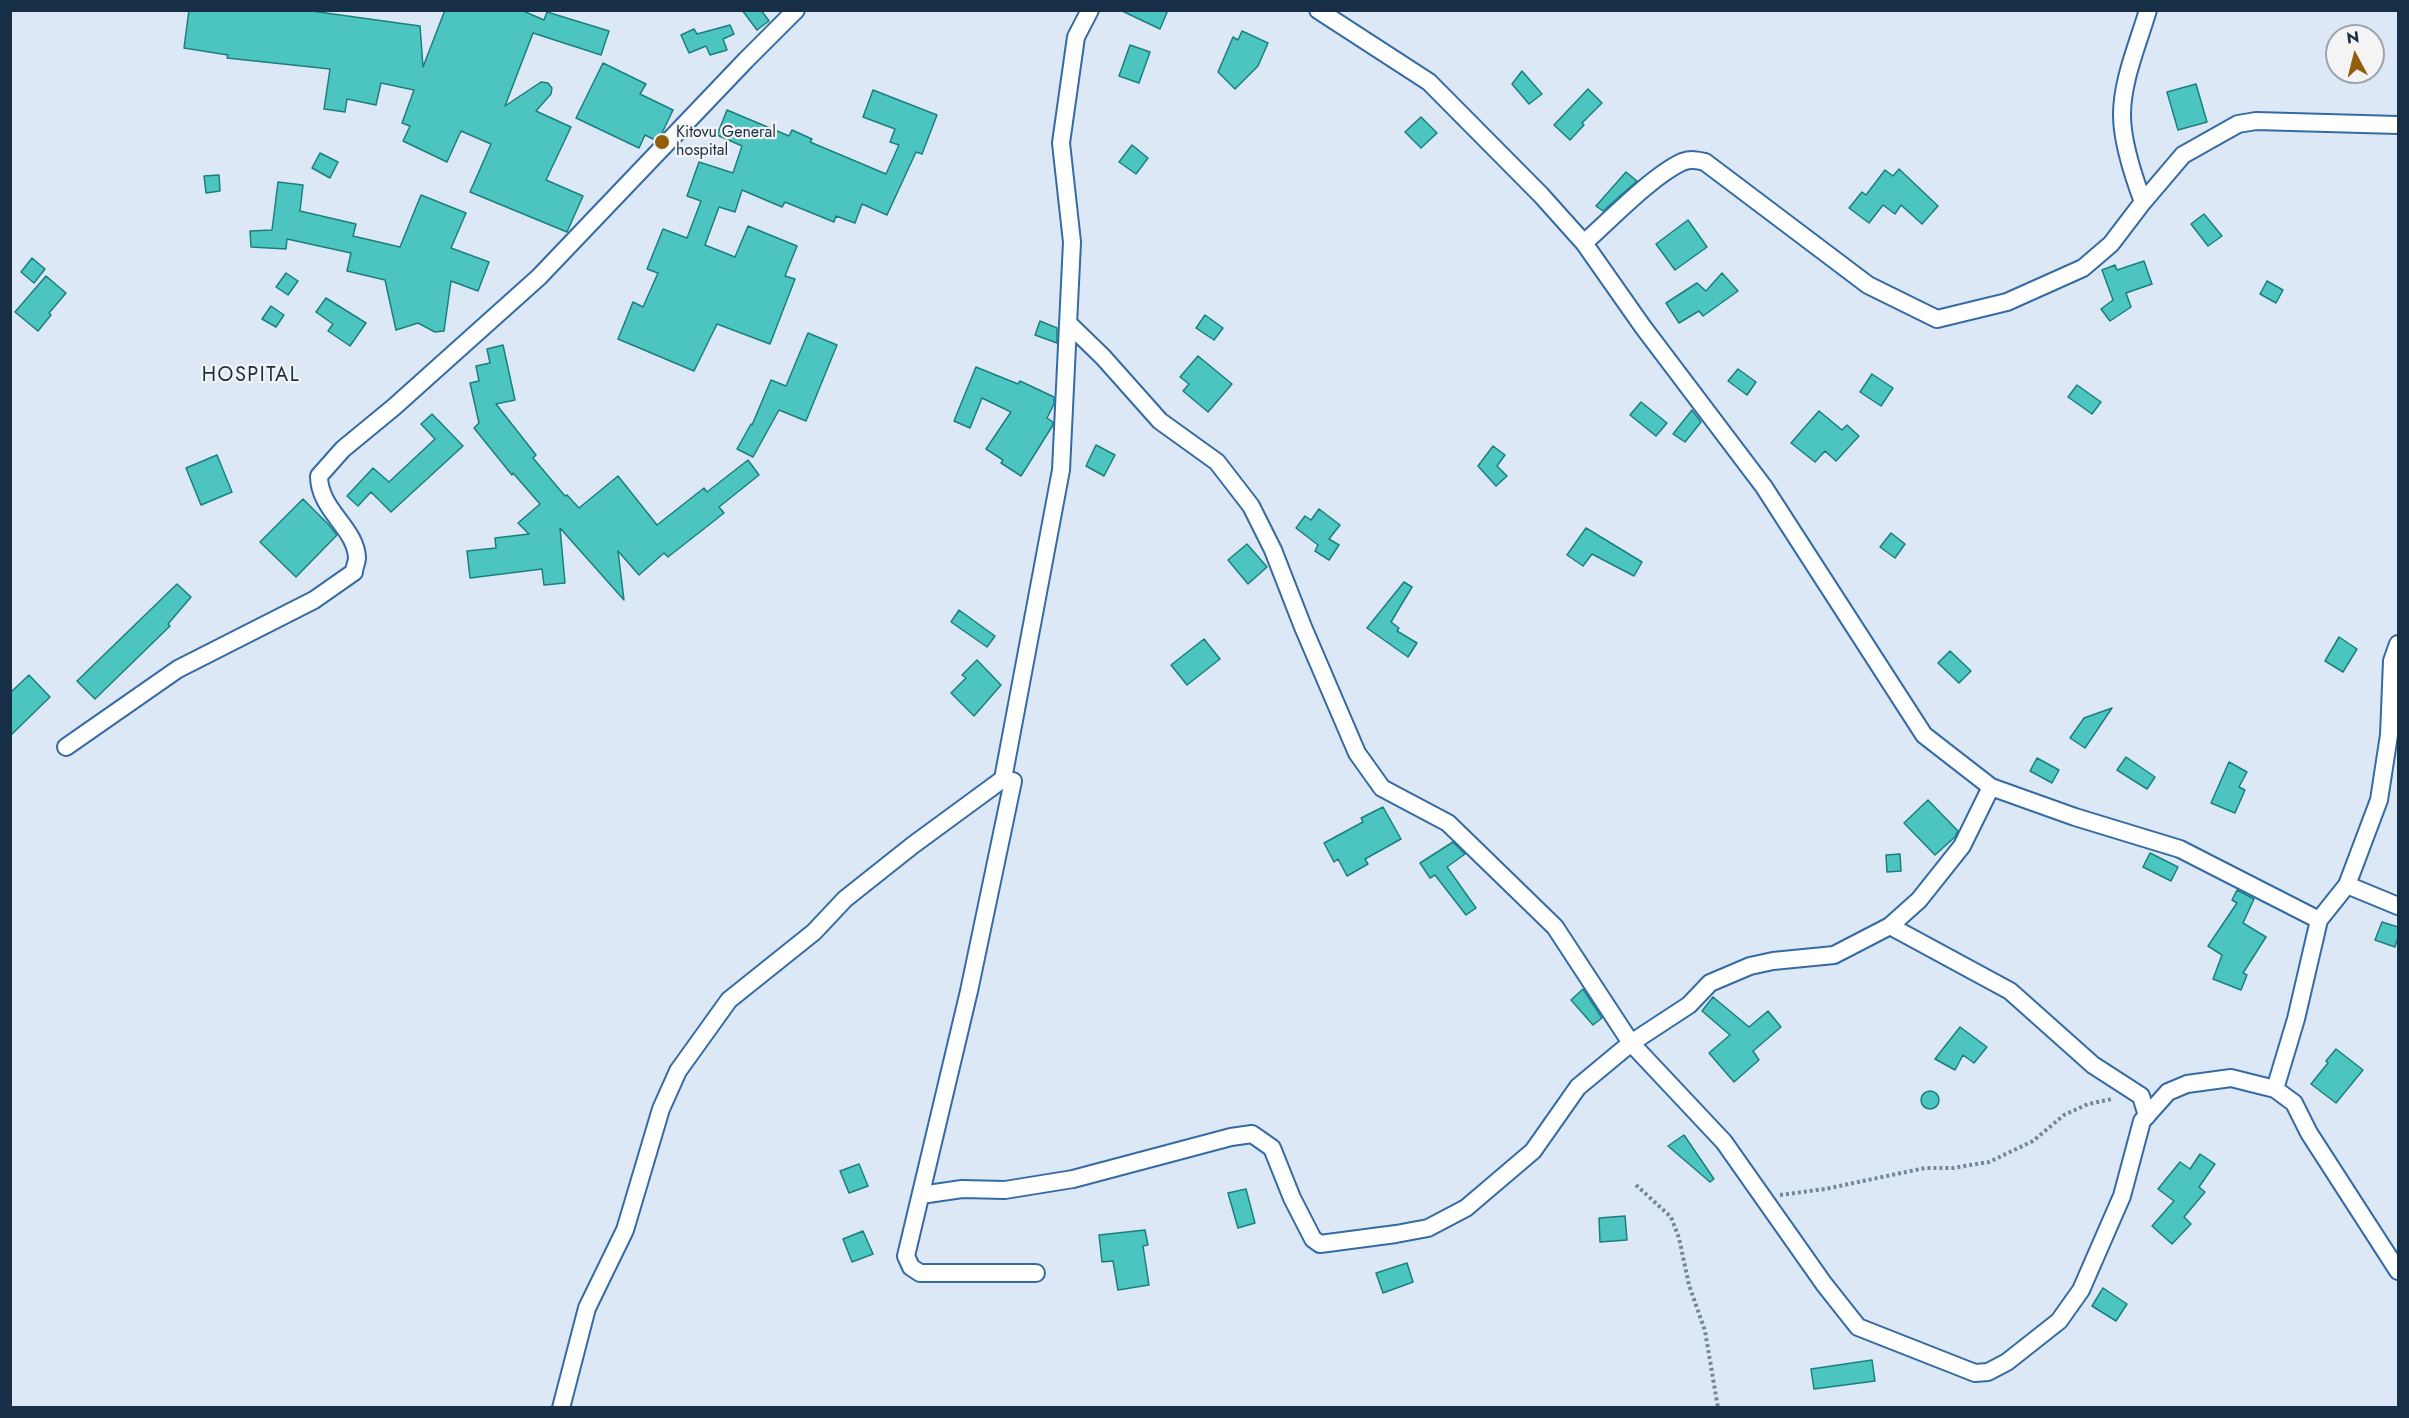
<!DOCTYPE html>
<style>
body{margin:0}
#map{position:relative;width:2409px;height:1418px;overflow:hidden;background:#dce8f5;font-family:Jost,sans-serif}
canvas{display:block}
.frame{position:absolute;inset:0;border:12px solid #172e47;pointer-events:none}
.north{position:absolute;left:2325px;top:24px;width:60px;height:60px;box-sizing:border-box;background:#f4f4f4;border:2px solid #9ca5af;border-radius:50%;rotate:353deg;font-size:16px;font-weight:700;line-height:24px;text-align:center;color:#172e47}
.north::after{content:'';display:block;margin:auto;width:21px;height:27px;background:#905e0d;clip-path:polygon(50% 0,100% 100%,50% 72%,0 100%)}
</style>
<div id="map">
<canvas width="2409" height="1418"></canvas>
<div class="frame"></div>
<div class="north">N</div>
</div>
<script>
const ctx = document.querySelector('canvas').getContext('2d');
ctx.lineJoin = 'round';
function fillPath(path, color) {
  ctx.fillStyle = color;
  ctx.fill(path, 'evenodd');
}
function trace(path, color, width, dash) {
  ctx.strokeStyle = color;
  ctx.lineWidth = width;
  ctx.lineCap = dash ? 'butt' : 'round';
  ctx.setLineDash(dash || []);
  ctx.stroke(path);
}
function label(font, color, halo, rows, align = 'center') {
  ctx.font = font + ' Jost,sans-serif';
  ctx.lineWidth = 4.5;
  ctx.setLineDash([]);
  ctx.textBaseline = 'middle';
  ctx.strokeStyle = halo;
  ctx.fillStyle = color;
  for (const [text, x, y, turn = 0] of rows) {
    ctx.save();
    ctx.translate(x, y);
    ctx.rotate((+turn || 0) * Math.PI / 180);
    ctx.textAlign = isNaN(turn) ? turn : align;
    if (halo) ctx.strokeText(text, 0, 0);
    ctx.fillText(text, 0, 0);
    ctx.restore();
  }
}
const building = new Path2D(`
 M189 10H304L420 26 423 67 445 10H521L544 20 547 12 609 31 601 55 533 33 505 106 541 82 548 83 552 88 551 94 536 111 571 127 546 180 583 196 567 232 470 192 491 144 461 131 447 162 403 141 410 126 402 123 414 90 381 83 376 105 347 99 345 112 324 109 330 69 227 58 228 55 184 48Z
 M742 10H761L769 21 757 30Z
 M1120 10H1168L1160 29Z
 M730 25 734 34 723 39 727 50 710 55 706 46 689 53 681 35 694 29 697 34Z
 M1242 31 1268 43 1258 66 1235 89 1218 72 1233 37 1238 40Z
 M1130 45 1150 52 1139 83 1119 76Z
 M603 63 646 84 640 94 673 110 662 133 655 140 645 135 639 148 576 118Z
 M1522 71 1542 94 1529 104 1512 84Z
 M2196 84 2207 122 2178 130 2167 92Z
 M1588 89 1602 103 1582 123 1584 125 1570 140 1554 125Z
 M873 90 937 115 922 154 916 152 887 215 862 204 855 223 836 216 834 222 785 202 782 207 742 190 735 212 719 207 705 245 735 257 748 226 797 246 785 276 795 279 770 344 717 324 694 371 618 339 633 302 643 307 658 273 647 269 663 229 687 238 701 201 687 196 699 162 733 173 742 146 717 135 727 110 789 136 792 130 812 139 810 142 886 174 899 145 890 142 895 129 863 117Z
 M1421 117 1437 133 1421 148 1405 132Z
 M1132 145 1148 158 1136 174 1119 162Z
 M320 153 338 162 330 178 312 168Z
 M1899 169 1938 206 1922 224 1901 205 1895 214 1883 205 1869 223 1849 208 1862 192 1866 195 1885 170 1893 176Z
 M1626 172 1637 181 1603 211 1596 206Z
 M219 175 220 191 206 193 204 176Z
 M278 182 303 185 300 211 356 224 353 236 400 247 421 195 466 213 451 248 489 262 478 291 451 281 444 331 435 332 418 323 396 330 385 280 347 271 351 253 287 239 286 249 251 247 250 231 272 230Z
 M2204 214 2222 236 2208 246 2191 224Z
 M1688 220 1707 247 1675 270 1656 244Z
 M32 258 45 269 34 283 21 272Z
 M2144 261 2152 284 2126 293 2131 307 2110 321 2101 309 2113 300 2102 270 2115 265 2117 270Z
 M286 273 298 281 288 295 276 287Z
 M1722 273 1738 291 1703 316 1699 311 1679 323 1666 303 1697 283 1706 291Z
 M46 276 66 293 49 313 51 315 38 331 15 312Z
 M2267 281 2283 290 2276 303 2260 294Z
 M326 298 366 323 350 346 328 331 333 324 316 312Z
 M271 306 284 315 276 327 262 319Z
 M1205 315 1223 328 1214 340 1196 328Z
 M1040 321 1057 328V343L1035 335Z
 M808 333 837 345 806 421 779 410 753 457 737 449 751 424 752 425 771 380 786 386Z
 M503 345 515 400 496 404 536 455 533 458 565 496 567 495 579 508 618 476 657 525 704 488 707 492 748 460 759 475 719 507 724 513 668 557 664 553 639 575 618 551 624 600 560 528 565 583 544 585 542 569 470 578 467 551 496 548 495 538 529 534 518 523 540 504 513 473 512 475 474 428 479 423 470 383 479 381 476 366 490 363 487 349Z
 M1198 356 1232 384 1208 412 1183 391 1189 384 1180 377Z
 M976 367 1018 384 1020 381 1054 397V404L1047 418 1053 422V425L1021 476 1001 463 1003 460 986 449 1011 412 982 398 970 428 954 421Z
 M1738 369 1756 382 1747 395 1728 381Z
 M1872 374 1893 388 1881 406 1860 392Z
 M2077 385 2101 402 2092 414 2068 397Z
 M1641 402 1667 423 1656 436 1630 415Z
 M1692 410 1701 422 1685 442 1673 434Z
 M1819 411 1842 430 1847 425 1859 436 1836 461 1825 451 1815 462 1791 443Z
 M432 414 463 446 391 512 371 492 358 506 347 496 373 468 389 482 435 439 421 424Z
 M1096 445 1115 455 1104 476 1086 466Z
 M1493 446 1505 455 1497 466 1507 476 1496 486 1478 466Z
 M217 455 232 492 201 505 186 468Z
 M303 499 328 524 337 535 296 577 260 542Z
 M1319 509 1340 525 1329 539 1339 545 1329 560 1315 551 1318 545 1296 528 1305 516 1311 520Z
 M1586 528 1642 562 1634 576 1592 554 1583 566 1567 555Z
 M1891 533 1905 544 1895 558 1880 547Z
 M1247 544 1267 567 1248 584 1228 560Z
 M1404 582 1412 587 1391 622 1399 628 1397 631 1417 643 1408 657 1367 628Z
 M177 584 191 597 168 624 170 626 95 699 77 681Z
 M959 610 995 636 987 647 951 622Z
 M2339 637 2357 649 2343 672 2325 661Z
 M1204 639 1220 659 1187 685 1171 665Z
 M1950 651 1971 671 1959 683 1938 663Z
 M977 660 1001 685 974 716 951 693 966 678 962 675Z
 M29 675 50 697 10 736V693Z
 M2112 708 2085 748 2070 738 2084 718Z
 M2126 757 2155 777 2147 789 2117 770Z
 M2037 758 2059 770 2052 783 2030 771Z
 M2229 762 2247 772 2239 787 2245 790 2235 813 2211 803Z
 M1928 800 1958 831 1955 837 1935 855 1904 823Z
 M1383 807 1401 839 1365 859 1368 864 1347 876 1338 859 1334 862 1324 843 1363 822 1361 818Z
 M1453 842 1465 854 1447 867 1476 908 1466 915 1435 875 1430 878 1420 863Z
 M2150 853 2178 867 2171 881 2143 867Z
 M1900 854 1901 871 1887 872 1886 855Z
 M2237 890 2254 899 2243 923 2266 937 2243 973 2247 975 2241 990 2213 979 2222 955 2208 946 2237 903 2232 900Z
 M2382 922 2398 927V937L2395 947 2375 940Z
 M1583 989 1602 1018 1593 1025 1571 1000Z
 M1713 997 1749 1027 1768 1011 1781 1027 1753 1051 1759 1060 1734 1082 1709 1053 1730 1035 1702 1011Z
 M1960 1027 1987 1047 1974 1063 1963 1055 1955 1070 1935 1059Z
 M2336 1049 2363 1070 2336 1103 2311 1084 2328 1063 2326 1061Z
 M1921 1100a9 9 0 1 1 18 0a9 9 0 1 1-18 0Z
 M1684 1135 1714 1179 1710 1182 1668 1146Z
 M2200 1154 2215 1164 2199 1187 2205 1192 2184 1217 2191 1224 2172 1244 2152 1226 2174 1201 2158 1189 2180 1162 2190 1169Z
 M859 1164 868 1186 849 1193 840 1171Z
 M1246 1189 1255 1223 1238 1228 1228 1193Z
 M1625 1216 1627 1240 1600 1242 1599 1218Z
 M1145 1230 1148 1245 1143 1246 1149 1285 1118 1290 1113 1261 1102 1262 1099 1235Z
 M863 1231 873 1254 852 1262 843 1239Z
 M1407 1263 1413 1282 1383 1293 1376 1273Z
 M2103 1288 2127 1304 2116 1321 2092 1306Z
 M1872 1360 1875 1381 1814 1389 1811 1369Z`);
const path = new Path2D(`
 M1636 1185 1671 1217 1679 1238 1689 1285 1705 1331 1718 1408
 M1780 1195 1825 1189 1925 1168H1953L1989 1162 2033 1141 2064 1115 2088 1104 2112 1099`);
const street = new Path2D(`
 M1318 10 1429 82 1541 195 1584 243 1643 327 1764 487 1924 735 1991 787 2075 817 2180 849 2319 920
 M2143 202C2134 178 2122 140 2122 115 2122 80 2138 44 2148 10
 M1584 243C1610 220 1652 176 1682 162 1691 159 1697 160 1705 162L1868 285 1937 319 2007 302 2083 268 2111 244 2143 202 2183 155 2238 124 2256 121 2398 125
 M1068 323 1103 357 1160 421 1217 462 1251 506 1273 550 1303 627 1357 753 1382 788 1448 823 1555 927 1631 1043 1724 1142 1824 1284 1858 1327 1975 1373 1988 1372 2007 1362 2059 1321 2081 1290 2122 1196 2142 1121 2168 1092 2187 1084 2231 1078 2275 1089
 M2398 644 2392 661 2389 735 2379 800 2347 885 2319 920 2296 1019 2275 1089 2294 1103 2309 1133 2398 1271
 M66 747 178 669 314 600 354 572C354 568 357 562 357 558 356 528 319 510 319 476L343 449 394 407 539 277 746 60 796 10
 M2347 885 2398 906
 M1890 926 2010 991 2093 1065 2141 1096 2147 1116
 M921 1195 962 1189 1005 1190 1073 1179 1231 1137 1252 1134 1272 1148 1292 1198 1313 1239 1320 1244 1396 1234 1428 1228 1466 1208 1533 1151 1578 1087 1631 1043 1689 1005 1710 983 1750 966 1773 961 1834 955 1890 926 1919 900 1962 846 1991 787
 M1036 1273H920L911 1267 906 1256 969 991 1013 781 1003 779 1061 470 1072 242 1061 143 1076 37 1090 10
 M561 1408 587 1308 625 1230 661 1109 678 1071 729 1000 814 932 845 899 913 845 1003 779`);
const markers = [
 [662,142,8,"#905e0d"]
];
const poiNames = [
 ["Kitovu General",676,133],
 ["hospital",676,151]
];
const quarterNames = [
 ["HOSPITAL",251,376]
];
fillPath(building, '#4cc4c0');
trace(building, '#1b807d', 1.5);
trace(street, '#346ba5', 20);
trace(path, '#74869a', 4, [3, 3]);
trace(street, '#fff', 16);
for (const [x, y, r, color] of markers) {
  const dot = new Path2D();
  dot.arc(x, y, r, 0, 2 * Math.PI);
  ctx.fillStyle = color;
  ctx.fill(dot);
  trace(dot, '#f4f4f4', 2);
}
label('16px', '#172e47', '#f4f4f4', poiNames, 'left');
ctx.letterSpacing = '1.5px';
label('20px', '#172e47', '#f4f4f4', quarterNames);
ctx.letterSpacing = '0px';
</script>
